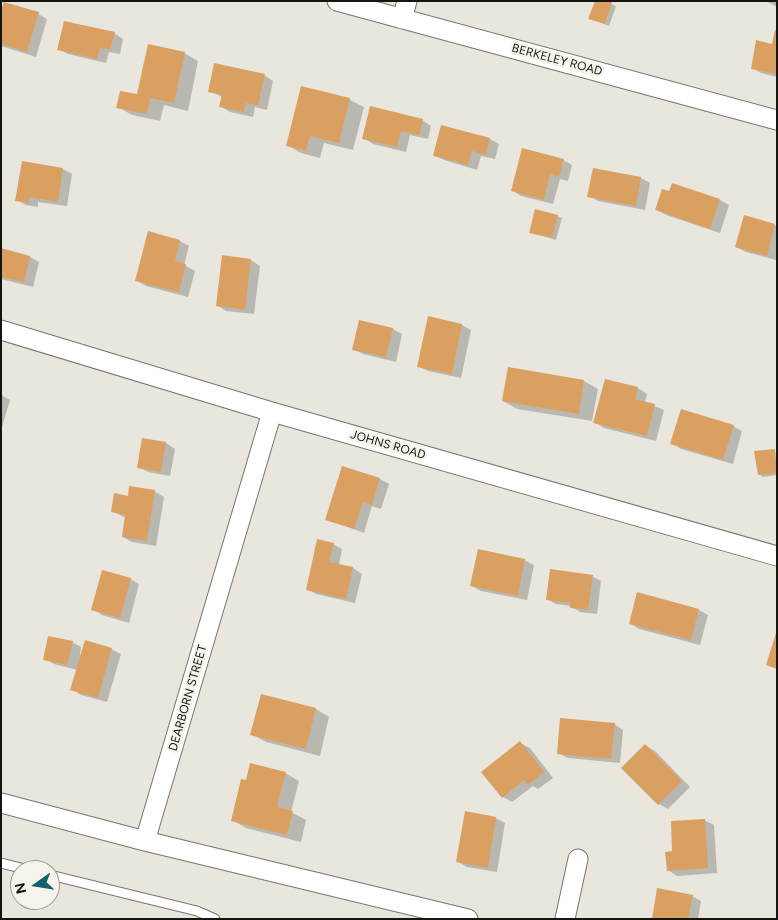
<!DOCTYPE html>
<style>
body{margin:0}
#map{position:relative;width:778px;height:920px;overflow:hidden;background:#e8e6dd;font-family:Figtree,sans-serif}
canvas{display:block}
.frame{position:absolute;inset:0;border:2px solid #151411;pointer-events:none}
.north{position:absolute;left:10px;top:860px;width:50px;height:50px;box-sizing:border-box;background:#f6f3ea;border:1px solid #9c9a93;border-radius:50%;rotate:257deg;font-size:14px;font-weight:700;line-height:20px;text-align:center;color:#151411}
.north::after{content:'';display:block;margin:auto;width:18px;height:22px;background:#116167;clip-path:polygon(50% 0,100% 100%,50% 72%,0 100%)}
</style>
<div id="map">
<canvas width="778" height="920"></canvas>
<div class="frame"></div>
<div class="north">N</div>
</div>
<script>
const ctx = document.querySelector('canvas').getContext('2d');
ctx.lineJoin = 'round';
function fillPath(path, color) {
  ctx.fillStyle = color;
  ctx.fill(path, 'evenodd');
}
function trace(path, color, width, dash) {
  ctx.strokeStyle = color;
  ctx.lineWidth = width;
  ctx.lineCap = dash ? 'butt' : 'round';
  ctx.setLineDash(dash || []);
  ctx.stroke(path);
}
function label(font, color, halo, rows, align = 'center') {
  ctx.font = font + ' Figtree,sans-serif';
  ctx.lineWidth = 5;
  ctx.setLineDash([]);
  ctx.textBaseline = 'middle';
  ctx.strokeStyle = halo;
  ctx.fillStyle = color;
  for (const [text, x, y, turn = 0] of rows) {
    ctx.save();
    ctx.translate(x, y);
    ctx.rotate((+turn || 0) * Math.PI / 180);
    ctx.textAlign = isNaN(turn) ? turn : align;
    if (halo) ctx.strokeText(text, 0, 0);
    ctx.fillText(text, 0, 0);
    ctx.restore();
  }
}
const shadow = new Path2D(`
 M596 1H605L616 6 609 26 594 20Z
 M766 1H777V7Z
 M1 14H38L47 19 36 57 1 46Z
 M777 32V77L761 73 752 68 773 45Z
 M114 33 123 39 120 54 109 52 106 63 68 54 59 49Z
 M184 53 198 61 188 111 164 105 160 121 132 115 118 107 138 96Z
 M264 75 273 81 267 110 255 107 253 117 230 112 220 106 222 97 210 91Z
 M302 87 350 100 364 107 353 150 324 143 320 158 301 153 287 145Z
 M422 120 431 126 428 139 410 135 406 152 373 144 364 138Z
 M442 126 490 139 499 144 495 159 481 156 477 170 444 160 434 155Z
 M563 160 572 165 568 181 560 179 553 204 521 196 512 190Z
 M23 163 63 169 72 174 67 206 38 202V207L26 205 17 200Z
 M594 169 641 178 650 183 645 210 598 201 589 196Z
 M720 200 729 205 720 233 666 215 657 209Z
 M557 216 562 218 556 240 531 232Z
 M745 216 777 226 776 260 746 252 736 247Z
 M149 233 180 241 189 246 184 265 195 271 188 297 146 286 136 280Z
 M1 249 30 257 39 262 33 287 1 279Z
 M223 257 251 260 260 266 254 314 226 311 217 305Z
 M429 318 462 325 471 330 461 378 428 371 418 366Z
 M393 329 402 334 396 362 363 354 353 349Z
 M509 368 584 381 598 389 592 421 517 409 503 401Z
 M638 388 647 394 645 402 664 410 656 441 604 428 595 422Z
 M1 395 10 400 2 427H1Z
 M733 426 742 431 733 464 681 449 672 443Z
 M143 439 166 443 175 449 170 476 148 472 139 467Z
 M775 450 777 475 763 477 759 474Z
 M380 479 389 484 381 509 372 506 364 533 327 519Z
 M154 491 164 497 156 546 132 542 123 537 126 518 112 511 129 498Z
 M333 544 342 549 339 565 353 568 362 574 355 603 316 594 307 589Z
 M524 560 534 565 527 600 481 591 472 586Z
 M592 576 601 581 597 614 580 612 571 606 556 604 547 599Z
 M130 579 139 584 129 623 102 615 93 609Z
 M638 594 699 610 708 615 700 645 639 629 630 623Z
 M72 642 81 647 80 655 111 649 121 654 107 702 81 695 72 689 77 670 54 664 45 659Z
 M316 709 329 717 320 756 266 742 252 734Z
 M614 724 623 730 620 763 568 758 558 753Z
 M520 743 530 748 553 778 538 789 533 786 512 802 503 797Z
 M646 746 655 751 690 787 668 809 659 804Z
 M285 773 299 781 291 812 306 820 301 842 246 828 232 820 246 782Z
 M466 813 496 818 505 823 497 872 467 867 458 862Z
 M704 820 714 825 717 873 677 876 668 870Z
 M692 896 701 901 698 919H653Z`);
const building = new Path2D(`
 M595 1 612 2 605 24 588 19Z
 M4 2 39 12 27 52 1 44V10Z
 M64 21 115 32 110 50 100 48 97 59 57 50Z
 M775 30 777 31V74L751 69 756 40 772 44Z
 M148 44 185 52 174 103 150 98 147 114 116 108 120 91 137 94Z
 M214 63 265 74 258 105 246 103 244 112 219 107 222 95 208 92Z
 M301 86 350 98 339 143 310 136 306 151 286 146Z
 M370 106 423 119 419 135 401 131 397 147 362 139Z
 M441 125 490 138 486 155 472 151 468 165 433 156Z
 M522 148 564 159 559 177 550 174 544 200 511 191Z
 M22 161 63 168 58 202 29 197V203L15 201Z
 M593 168 641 177 636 206 587 197Z
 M672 183 720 199 710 229 655 210 662 189 669 191Z
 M535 209 558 215 552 238 529 233Z
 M744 215 775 224 767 256 735 247Z
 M148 231 180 240 175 261 186 264 179 292 135 281Z
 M1 248 30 256 24 282 1 277Z
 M222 255 251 259 245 310 216 306Z
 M428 316 462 324 452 374 417 367Z
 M359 320 393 328 386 357 352 350Z
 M508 367 584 380 579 414 502 401Z
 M605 379 638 387 635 399 655 404 647 436 593 423Z
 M681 409 734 425 723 460 670 444Z
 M142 438 166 442 161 472 137 468Z
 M775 449 777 473 758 475 754 451Z
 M342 466 380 478 372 505 363 502 354 529 325 520Z
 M129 486 155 490 147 541 122 537 125 515 111 512 114 493 128 496Z
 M317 539 334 543 329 562 353 567 346 599 306 590Z
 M478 549 525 559 518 596 470 586Z
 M550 569 593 575 588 610 570 608V603L546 600Z
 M102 570 131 578 120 618 91 610Z
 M637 592 699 609 691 640 629 624Z
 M776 633H777V669L766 665Z
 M48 636 73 641 67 665 43 660Z
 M85 640 112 648 98 698 70 690Z
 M261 694 316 708 306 749 250 735Z
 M560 718 615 723 611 759 557 754Z
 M520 741 544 772 528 785 524 780 502 798 481 772Z
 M645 744 682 781 658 805 621 768Z
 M250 763 286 772 277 807 293 811 287 835 231 821 241 779 246 780Z
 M465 811 496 817 488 868 456 862Z
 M705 819 708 868 667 871 665 852 672 851 671 821Z
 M657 888 693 895 688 919H652Z`);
const lane = new Path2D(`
 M1 863 29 870
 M50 875 197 911 215 919`);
const street = new Path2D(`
 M337 1 777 120
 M402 19 407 1
 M1 330 272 412 777 556
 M1 803 145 841 272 412
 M145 841 468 919
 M565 919 578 859`);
const streetNames = [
 ["BERKELEY ROAD",557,60,15],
 ["JOHNS ROAD",388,445,16],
 ["DEARBORN STREET",188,698,-74]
];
fillPath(shadow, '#0003');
fillPath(building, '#daa061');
trace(lane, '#77756d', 11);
trace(street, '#77756d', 21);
trace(lane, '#fff', 9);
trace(street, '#fff', 19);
label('12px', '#151411', '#f6f3ea', streetNames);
</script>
